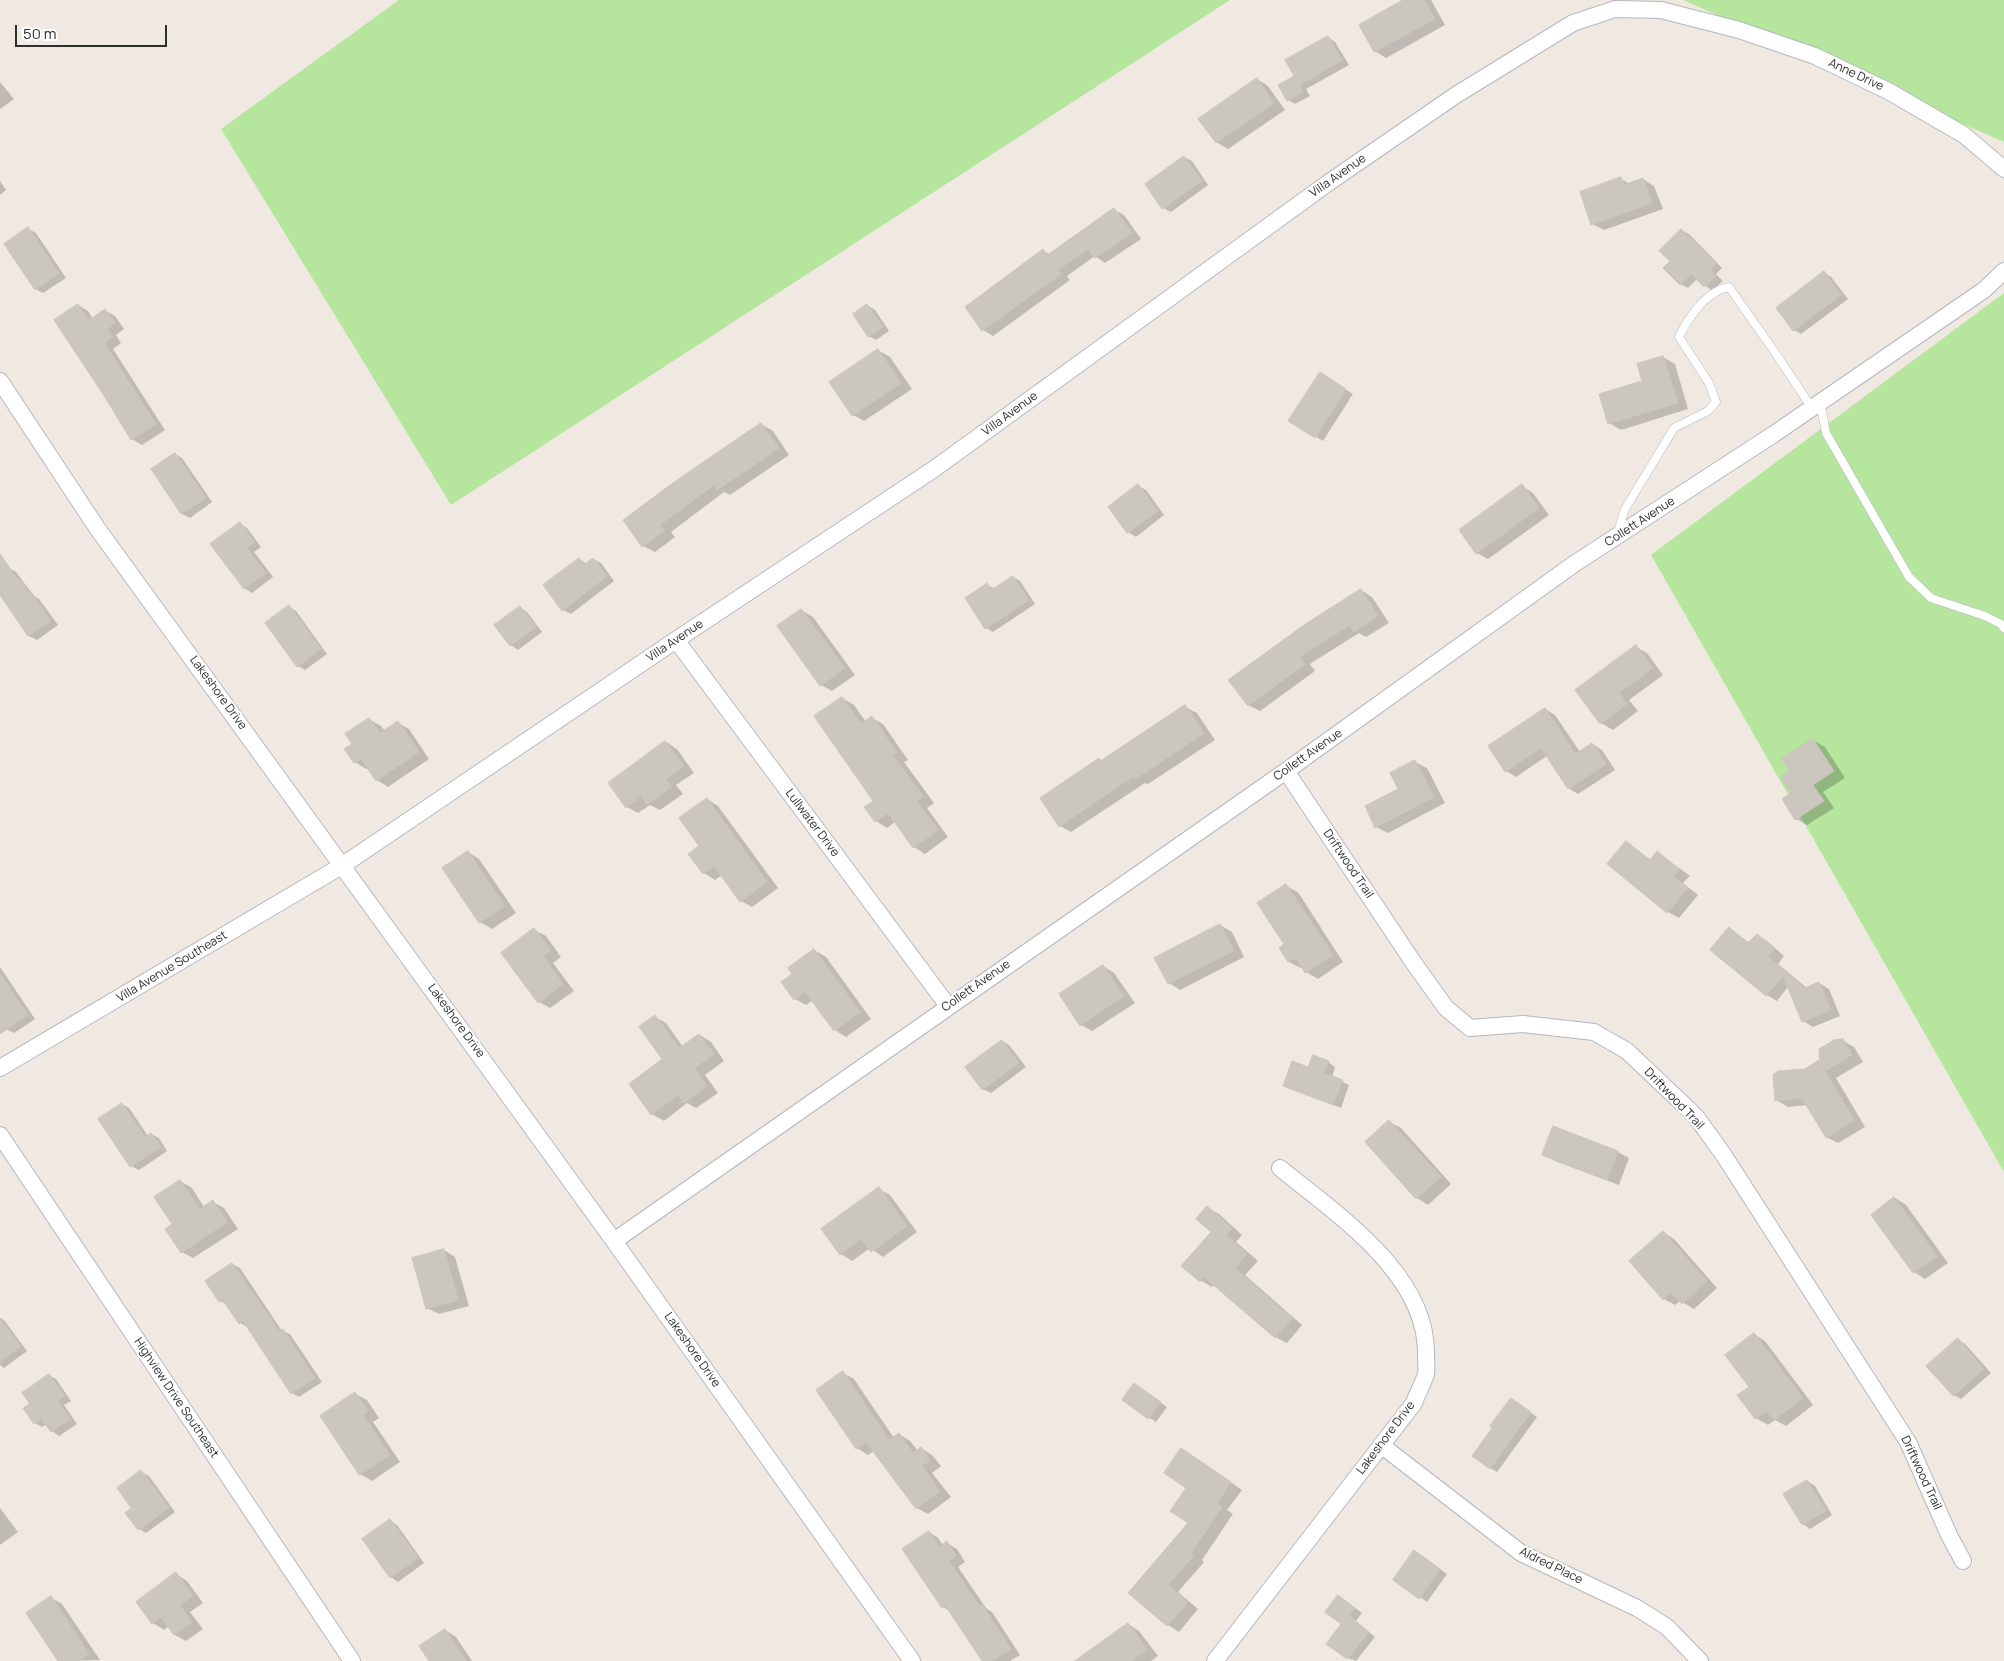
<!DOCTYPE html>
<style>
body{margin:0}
#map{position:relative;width:2004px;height:1661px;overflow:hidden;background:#efe9e1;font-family:Manrope,sans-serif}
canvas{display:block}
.scale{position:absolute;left:15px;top:25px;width:152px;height:22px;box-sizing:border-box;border:2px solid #2e2e2e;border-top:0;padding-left:6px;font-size:15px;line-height:18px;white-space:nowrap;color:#2e2e2e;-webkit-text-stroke:4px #fff;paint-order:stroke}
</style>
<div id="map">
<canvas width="2004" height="1661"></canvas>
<div class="scale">50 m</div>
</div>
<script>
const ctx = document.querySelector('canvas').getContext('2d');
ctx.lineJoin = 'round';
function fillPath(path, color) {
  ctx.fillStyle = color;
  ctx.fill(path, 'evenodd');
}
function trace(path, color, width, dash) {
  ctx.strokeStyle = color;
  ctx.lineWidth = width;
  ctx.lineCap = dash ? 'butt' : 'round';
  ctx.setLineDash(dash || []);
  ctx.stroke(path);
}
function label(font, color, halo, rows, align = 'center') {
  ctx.font = font + ' Manrope,sans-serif';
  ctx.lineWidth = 4;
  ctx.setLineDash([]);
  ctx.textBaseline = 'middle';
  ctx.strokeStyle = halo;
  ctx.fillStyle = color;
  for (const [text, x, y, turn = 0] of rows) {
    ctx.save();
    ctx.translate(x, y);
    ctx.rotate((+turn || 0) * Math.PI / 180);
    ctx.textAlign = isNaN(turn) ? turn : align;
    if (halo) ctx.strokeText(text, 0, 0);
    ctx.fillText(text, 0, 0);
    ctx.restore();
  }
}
const green = new Path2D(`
 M399 0H1230L451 505 221 129Z
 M1683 0H2004V142Z
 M2004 293V1172L1651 555Z`);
const shadow = new Path2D(`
 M1406 0H1431L1445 25 1386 58 1375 51Z
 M1328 37 1335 42 1349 65 1306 89 1310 96 1295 104 1288 100Z
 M1257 79 1268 86 1285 110 1228 149 1216 142Z
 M0 82 14 99 0 109Z
 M1184 157 1192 161 1208 185 1171 212 1163 208Z
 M1621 179 1630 184 1643 179 1654 186 1663 209 1604 230 1592 224Z
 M0 181 6 190 0 195Z
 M1114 210 1124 215 1141 239 1105 263 1095 256 1067 276 1070 280 993 336 983 330 966 307 1043 251 1049 254Z
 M28 229 36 233 66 278 43 293 35 289Z
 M1681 230 1689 234 1722 268 1716 274 1723 281 1712 291 1697 279 1688 288 1680 284 1672 261Z
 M1824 273 1831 277 1848 299 1801 334 1794 330Z
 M78 305 88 311 93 319 106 311 115 316 124 329 116 335 121 343 113 349 165 430 142 445 132 439Z
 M867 305 875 310 889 331 876 340 869 336Z
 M878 350 890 357 912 389 864 421 853 415Z
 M1663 357 1675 364 1688 409 1621 430 1609 423Z
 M1320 374 1353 394 1323 441 1290 421Z
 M761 424 773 431 789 455 730 495 724 492 671 532 675 537 655 552 643 546 624 520Z
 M175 454 182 458 212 502 190 518 182 514 152 470Z
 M1138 486 1146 490 1164 515 1136 537 1128 532 1110 507Z
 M1522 486 1533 493 1549 515 1488 559 1477 553Z
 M240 524 247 528 261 547 254 552 273 577 252 593 244 588Z
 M579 559 587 564 593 559 601 563 614 581 571 614 563 610Z
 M9 568 16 572 34 596 39 599 58 625 37 640 29 636 0 593V574Z
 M1013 577 1020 581 1035 604 993 632 986 628 987 585 995 589Z
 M1361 590 1372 597 1389 623 1366 637 1359 633 1310 664 1315 671 1260 711 1248 705Z
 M289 607 296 611 327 654 305 670 298 666Z
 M520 608 527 612 542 632 518 650 511 645 496 625Z
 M801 610 813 617 855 675 832 691 821 685Z
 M1636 647 1647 653 1663 675 1629 700 1638 711 1613 730 1601 723 1577 690Z
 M842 698 854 705 866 722 872 718 883 724 908 760 904 762 934 803 927 808 948 837 925 854 914 847 895 822 887 828 876 821 874 801Z
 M1185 707 1197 713 1215 740 1148 784 1145 783 1071 832 1060 826 1099 760 1102 762Z
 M1545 709 1555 715 1580 752 1592 744 1602 750 1615 770 1578 794 1568 788 1547 756 1516 777 1506 771Z
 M369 719 381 726 385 731 398 723 409 729 429 759 388 787 377 780 368 768 366 769 355 762 354 744Z
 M1813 740 1825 747 1845 778 1823 792 1834 808 1807 825 1796 819 1792 771Z
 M666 742 677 749 694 773 676 785 683 794 660 810 650 805 638 813 627 807Z
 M1415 762 1427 768 1445 803 1388 833 1376 827Z
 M707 799 718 806 778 888 752 907 741 901 722 875 715 880 704 873 701 846Z
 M1626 842 1651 860 1657 852 1690 876 1683 883 1698 895 1679 918 1668 912Z
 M468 852 479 859 516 913 492 929 480 922 444 869Z
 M1286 886 1298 892 1343 962 1318 979 1306 972 1303 967 1301 968 1289 962 1281 948 1286 944Z
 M1220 925 1232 932 1244 957 1180 990 1169 983Z
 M1729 929 1750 943 1757 935 1767 941 1784 956 1778 964 1807 988 1819 983 1829 989 1840 1016 1813 1027 1803 1021 1788 987 1777 1001 1767 995Z
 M534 930 546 936 561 957 553 963 574 991 550 1008 539 1002Z
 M814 950 826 957 871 1019 846 1037 835 1030 813 1000 806 1005 795 999 794 974Z
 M1103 966 1114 973 1135 1003 1092 1031 1081 1025Z
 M0 967 35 1019 14 1033 6 1029 0 1019Z
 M655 1017 666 1023 683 1047 700 1035 711 1042 724 1061 705 1075 718 1093 696 1108 687 1103 664 1121 652 1114 664 1060Z
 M1842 1040 1854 1047 1863 1062 1836 1078 1865 1127 1838 1143 1826 1137 1807 1105 1788 1107 1776 1100 1806 1070 1821 1063Z
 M1002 1041 1009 1045 1026 1067 991 1093 983 1089 967 1068Z
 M1328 1062 1335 1067 1332 1077 1349 1085 1341 1108 1284 1085 1309 1069Z
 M122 1104 129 1108 148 1136 151 1134 159 1138 167 1151 139 1170 131 1166Z
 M1389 1122 1401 1128 1451 1184 1428 1205 1417 1198Z
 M1554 1128 1618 1152 1629 1158 1619 1185 1555 1161 1543 1154Z
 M180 1181 192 1188 204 1207 213 1202 224 1208 238 1229 193 1258 182 1252Z
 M879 1189 890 1195 917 1232 883 1257 870 1248 852 1261 841 1254Z
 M1895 1198 1906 1205 1948 1263 1925 1279 1914 1272 1872 1215Z
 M1207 1208 1219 1214 1242 1235 1236 1242 1258 1261 1245 1275 1302 1325 1287 1343 1275 1337 1214 1284 1212 1287 1200 1280 1213 1232Z
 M1663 1232 1674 1239 1717 1288 1694 1309 1680 1301 1675 1305 1664 1299Z
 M444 1250 455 1257 469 1306 439 1314 427 1308Z
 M232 1264 240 1268 282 1331 290 1334 322 1382 299 1397 292 1393 248 1327 240 1323 228 1305 220 1301Z
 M0 1318 4 1320 27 1351 4 1368 0 1365Z
 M1754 1334 1765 1341 1813 1405 1786 1426 1775 1420 1768 1425 1756 1418 1739 1395 1750 1387Z
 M1958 1340 1965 1344 1991 1373 1961 1399 1954 1395Z
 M843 1373 854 1379 894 1438 899 1434 910 1441 918 1451 921 1448 932 1455 941 1466 932 1473 951 1497 928 1514 917 1508 874 1451 868 1455 857 1448Z
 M49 1375 56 1379 71 1401 64 1405 77 1424 59 1436 52 1431 47 1424 42 1427 35 1423 31 1404Z
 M1142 1389 1167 1407 1156 1422 1124 1400Z
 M355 1394 367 1400 379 1418 373 1422 400 1462 372 1481 360 1474 321 1417Z
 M1518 1404 1537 1417 1497 1472 1490 1468Z
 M1193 1456 1242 1490 1227 1510 1233 1514 1202 1560 1204 1562 1178 1592 1198 1609 1179 1632 1168 1625 1130 1593 1190 1523 1188 1487Z
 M141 1472 149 1476 175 1512 146 1533 139 1529 133 1508Z
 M1807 1481 1815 1486 1832 1515 1810 1529 1803 1524Z
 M0 1508 18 1532 0 1545Z
 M390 1521 397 1525 424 1563 398 1582 391 1577Z
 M929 1532 938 1538 943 1545 947 1543 957 1549 965 1562 958 1567 986 1608 992 1612 1020 1655 1010 1661H983L951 1612 943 1607Z
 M1422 1556 1447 1574 1427 1602 1395 1580Z
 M176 1574 187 1581 203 1603 190 1612 203 1629 186 1641 175 1635 169 1626 164 1630 153 1623Z
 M1339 1596 1362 1613 1356 1621 1375 1637 1356 1661 1348 1658 1328 1643 1343 1624Z
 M51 1598 62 1604 100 1660 59 1661Z
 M1128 1624 1139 1631 1158 1656 1151 1661H1077Z
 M445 1630 456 1637 472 1661H431Z`);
const building = new Path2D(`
 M1403 0H1424L1435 19 1374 52 1359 25Z
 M1328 36 1342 60 1300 85 1303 92 1287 101 1278 85 1294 76 1285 60Z
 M1257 78 1274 103 1216 143 1198 119Z
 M1184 156 1202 181 1162 209 1145 184Z
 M1621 177 1624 185 1643 178 1652 203 1591 225 1580 192Z
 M1114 208 1132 233 1095 258 1088 249 1058 270 1061 274 982 331 965 307 1043 249 1047 255Z
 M28 227 59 273 35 290 4 244Z
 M1681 229 1716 263 1710 269 1716 276 1704 287 1691 274 1680 285 1663 268 1670 261 1659 251Z
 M1824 271 1841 295 1793 331 1776 308Z
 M78 304 89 320 105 309 115 323 107 329 113 337 104 343 156 424 131 440 103 394 54 320Z
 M867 304 883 327 868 337 853 314Z
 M878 349 901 383 852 416 829 382Z
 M1663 356 1678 403 1608 424 1599 394 1642 381 1637 364Z
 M1320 372 1346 389 1315 438 1288 421Z
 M761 423 779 448 717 490 714 485 660 525 665 530 642 547 623 520 677 480Z
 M175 453 206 498 181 514 151 469Z
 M1138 484 1158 511 1127 533 1108 507Z
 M1522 484 1539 508 1476 554 1459 530Z
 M240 522 255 542 247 548 266 573 244 589 210 544Z
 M0 554 19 581 21 580 30 594 32 593 51 621 28 636 0 595Z
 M579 558 584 565 593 558 607 576 562 611 543 585Z
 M1013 576 1029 600 985 629 965 598 987 583 991 590Z
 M1361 589 1378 616 1354 632 1350 625 1299 657 1305 664 1248 706 1228 680 1307 623Z
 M289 605 321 649 297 667 265 623Z
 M520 606 536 627 510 646 494 625Z
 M801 609 845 668 820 686 777 626Z
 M1636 645 1653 668 1619 693 1627 704 1600 724 1575 690Z
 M842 697 861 724 872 716 897 753 893 756 923 796 917 801 938 830 913 848 888 813 875 822 864 807 873 801 814 716Z
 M1185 705 1204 733 1135 779 1134 776 1059 827 1040 798 1099 758 1100 761Z
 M1545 708 1575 754 1592 743 1606 764 1568 789 1541 748 1505 772 1488 746Z
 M369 718 380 733 398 721 419 752 376 781 361 759 354 763 344 749 352 744 345 734Z
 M1813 739 1834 771 1813 785 1824 801 1795 820 1782 799 1791 793 1781 777 1790 771 1782 759Z
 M665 741 684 766 666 779 672 787 647 804 641 796 626 808 608 783Z
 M1415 760 1434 797 1375 828 1365 806 1398 789 1390 773Z
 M707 798 767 882 740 902 714 866 703 874 688 854 699 846 679 818Z
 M1626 841 1650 860 1657 851 1679 869 1673 876 1688 888 1667 913 1607 864Z
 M468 851 505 906 479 923 442 868Z
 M1286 884 1333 955 1305 973 1296 958 1288 962 1279 948 1284 944 1257 903Z
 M1220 924 1234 951 1168 984 1154 958Z
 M1729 927 1748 943 1757 934 1775 949 1768 957 1805 988 1819 982 1831 1010 1802 1022 1783 976 1766 996 1710 950Z
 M534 928 551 950 543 956 563 984 538 1003 501 953Z
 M814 949 860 1012 834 1031 805 992 794 1000 781 982 792 974 788 968Z
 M1103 965 1124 996 1080 1026 1059 994Z
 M0 973 28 1015 0 1034Z
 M655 1015 679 1048 699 1034 714 1054 694 1068 707 1086 684 1103 678 1095 651 1115 629 1084 662 1059 639 1027Z
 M1843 1039 1852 1055 1825 1071 1854 1120 1826 1138 1802 1098 1775 1101 1773 1075 1778 1071 1805 1069 1819 1060 1820 1062 1819 1049 1834 1040Z
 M1002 1040 1019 1063 982 1090 965 1067Z
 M1313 1055 1329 1061 1324 1073 1343 1080 1333 1105 1283 1086 1292 1061 1308 1067Z
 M122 1103 145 1137 151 1133 161 1147 130 1167 98 1119Z
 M1389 1120 1441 1177 1416 1199 1365 1142Z
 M1553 1126 1618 1151 1607 1180 1542 1155Z
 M180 1180 200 1209 213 1200 227 1222 181 1253 165 1229 172 1224 154 1197Z
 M879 1187 907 1226 871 1252 861 1239 840 1255 821 1229Z
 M1894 1197 1937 1256 1913 1273 1871 1215Z
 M1207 1206 1232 1228 1226 1235 1247 1254 1235 1268 1292 1318 1275 1338 1204 1277 1200 1282 1181 1266 1211 1232 1196 1219Z
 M1663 1231 1707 1281 1682 1304 1671 1292 1663 1300 1629 1261Z
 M444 1249 458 1300 426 1309 412 1258Z
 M232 1263 279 1331 283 1329 315 1378 291 1394 243 1321 239 1324 222 1299 219 1302 205 1281Z
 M0 1319 21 1346 0 1362Z
 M1754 1333 1803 1398 1774 1420 1767 1411 1755 1419 1737 1395 1749 1387 1725 1355Z
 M1958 1338 1984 1369 1953 1396 1926 1366Z
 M843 1371 889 1440 899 1433 913 1453 921 1447 930 1460 922 1466 940 1491 916 1509 866 1442 856 1449 816 1390Z
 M49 1374 65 1396 58 1401 70 1419 51 1432 41 1419 34 1424 23 1408 30 1404 22 1393Z
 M1134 1383 1161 1402 1148 1419 1122 1400Z
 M355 1392 368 1411 363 1415 390 1455 359 1475 320 1416Z
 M1511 1398 1531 1412 1490 1469 1472 1456 1492 1428 1490 1426Z
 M1181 1448 1231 1482 1217 1503 1222 1507 1191 1553 1194 1555 1168 1585 1188 1602 1167 1626 1128 1593 1188 1523 1170 1511 1186 1488 1164 1473Z
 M141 1470 169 1508 138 1530 125 1513 131 1508 117 1488Z
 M1807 1480 1826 1511 1802 1525 1783 1494Z
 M390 1519 418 1558 390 1578 362 1539Z
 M929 1531 939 1547 947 1541 956 1556 949 1561 979 1606 982 1605 1011 1649 992 1661H982L945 1605 942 1608 902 1549Z
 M1414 1550 1440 1569 1419 1599 1393 1580Z
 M176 1572 193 1596 180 1605 192 1622 174 1635 161 1617 152 1624 136 1602Z
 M1338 1595 1355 1608 1349 1616 1369 1632 1347 1659 1326 1644 1341 1624 1325 1612Z
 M51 1596 89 1654 79 1661H58L26 1613Z
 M1128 1623 1147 1649 1131 1661H1075Z
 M445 1629 466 1661H429L419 1646Z`);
const service = new Path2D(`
 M1820 402 1826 433 1909 577 1931 598 1985 616 2001 624 2004 628
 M1618 532 1625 509 1674 428 1708 411 1716 402 1709 383 1679 337C1688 318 1707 290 1729 287L1774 351 1812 408`);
const minor = new Path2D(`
 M0 381 97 528 614 1241 912 1661
 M676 640 948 1006
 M1286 771 1413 962 1446 1008 1470 1028 1523 1024 1594 1032 1627 1051 1683 1104 1697 1118 1723 1154 1908 1442 1949 1535 1963 1561
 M0 1068 343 865 676 640 934 469 1328 183 1456 95 1573 23 1615 9 1661 10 1739 30 1815 56 1890 92 1964 135 2004 169
 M0 1135 352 1661
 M614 1241 1286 771 1574 564 1774 434 1984 290 2004 271
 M1381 1445 1521 1553 1637 1608 1667 1627 1700 1661
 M1215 1661 1414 1403C1417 1394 1423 1384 1426 1374 1427 1369 1426 1361 1426 1355 1428 1274 1336 1214 1280 1168`);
const streetNames = [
 ["Anne Drive",1856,75,25],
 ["Villa Avenue",1338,176,-35],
 ["Villa Avenue",1010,414,-36],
 ["Collett Avenue",1640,522,-33],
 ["Villa Avenue",675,641,-34],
 ["Lakeshore Drive",218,693,54],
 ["Collett Avenue",1308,755,-35],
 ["Lullwater Drive",812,823,53],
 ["Driftwood Trail",1348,864,56],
 ["Villa Avenue Southeast",172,967,-31],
 ["Collett Avenue",976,986,-35],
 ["Lakeshore Drive",456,1021,54],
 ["Driftwood Trail",1674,1099,46],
 ["Lakeshore Drive",692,1350,55],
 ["Highview Drive Southeast",176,1398,56],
 ["Lakeshore Drive",1386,1438,-53],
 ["Driftwood Trail",1921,1473,65],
 ["Aldred Place",1551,1566,26]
];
fillPath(green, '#b6e59e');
fillPath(shadow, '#0003');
fillPath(building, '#cbc7bf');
trace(building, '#cbc5ba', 1);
trace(service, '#b4b7c1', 9);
trace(minor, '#b4b7c1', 18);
trace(service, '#fff', 8);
trace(minor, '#fff', 16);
label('12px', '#2e2e2e', '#fff', streetNames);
</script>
